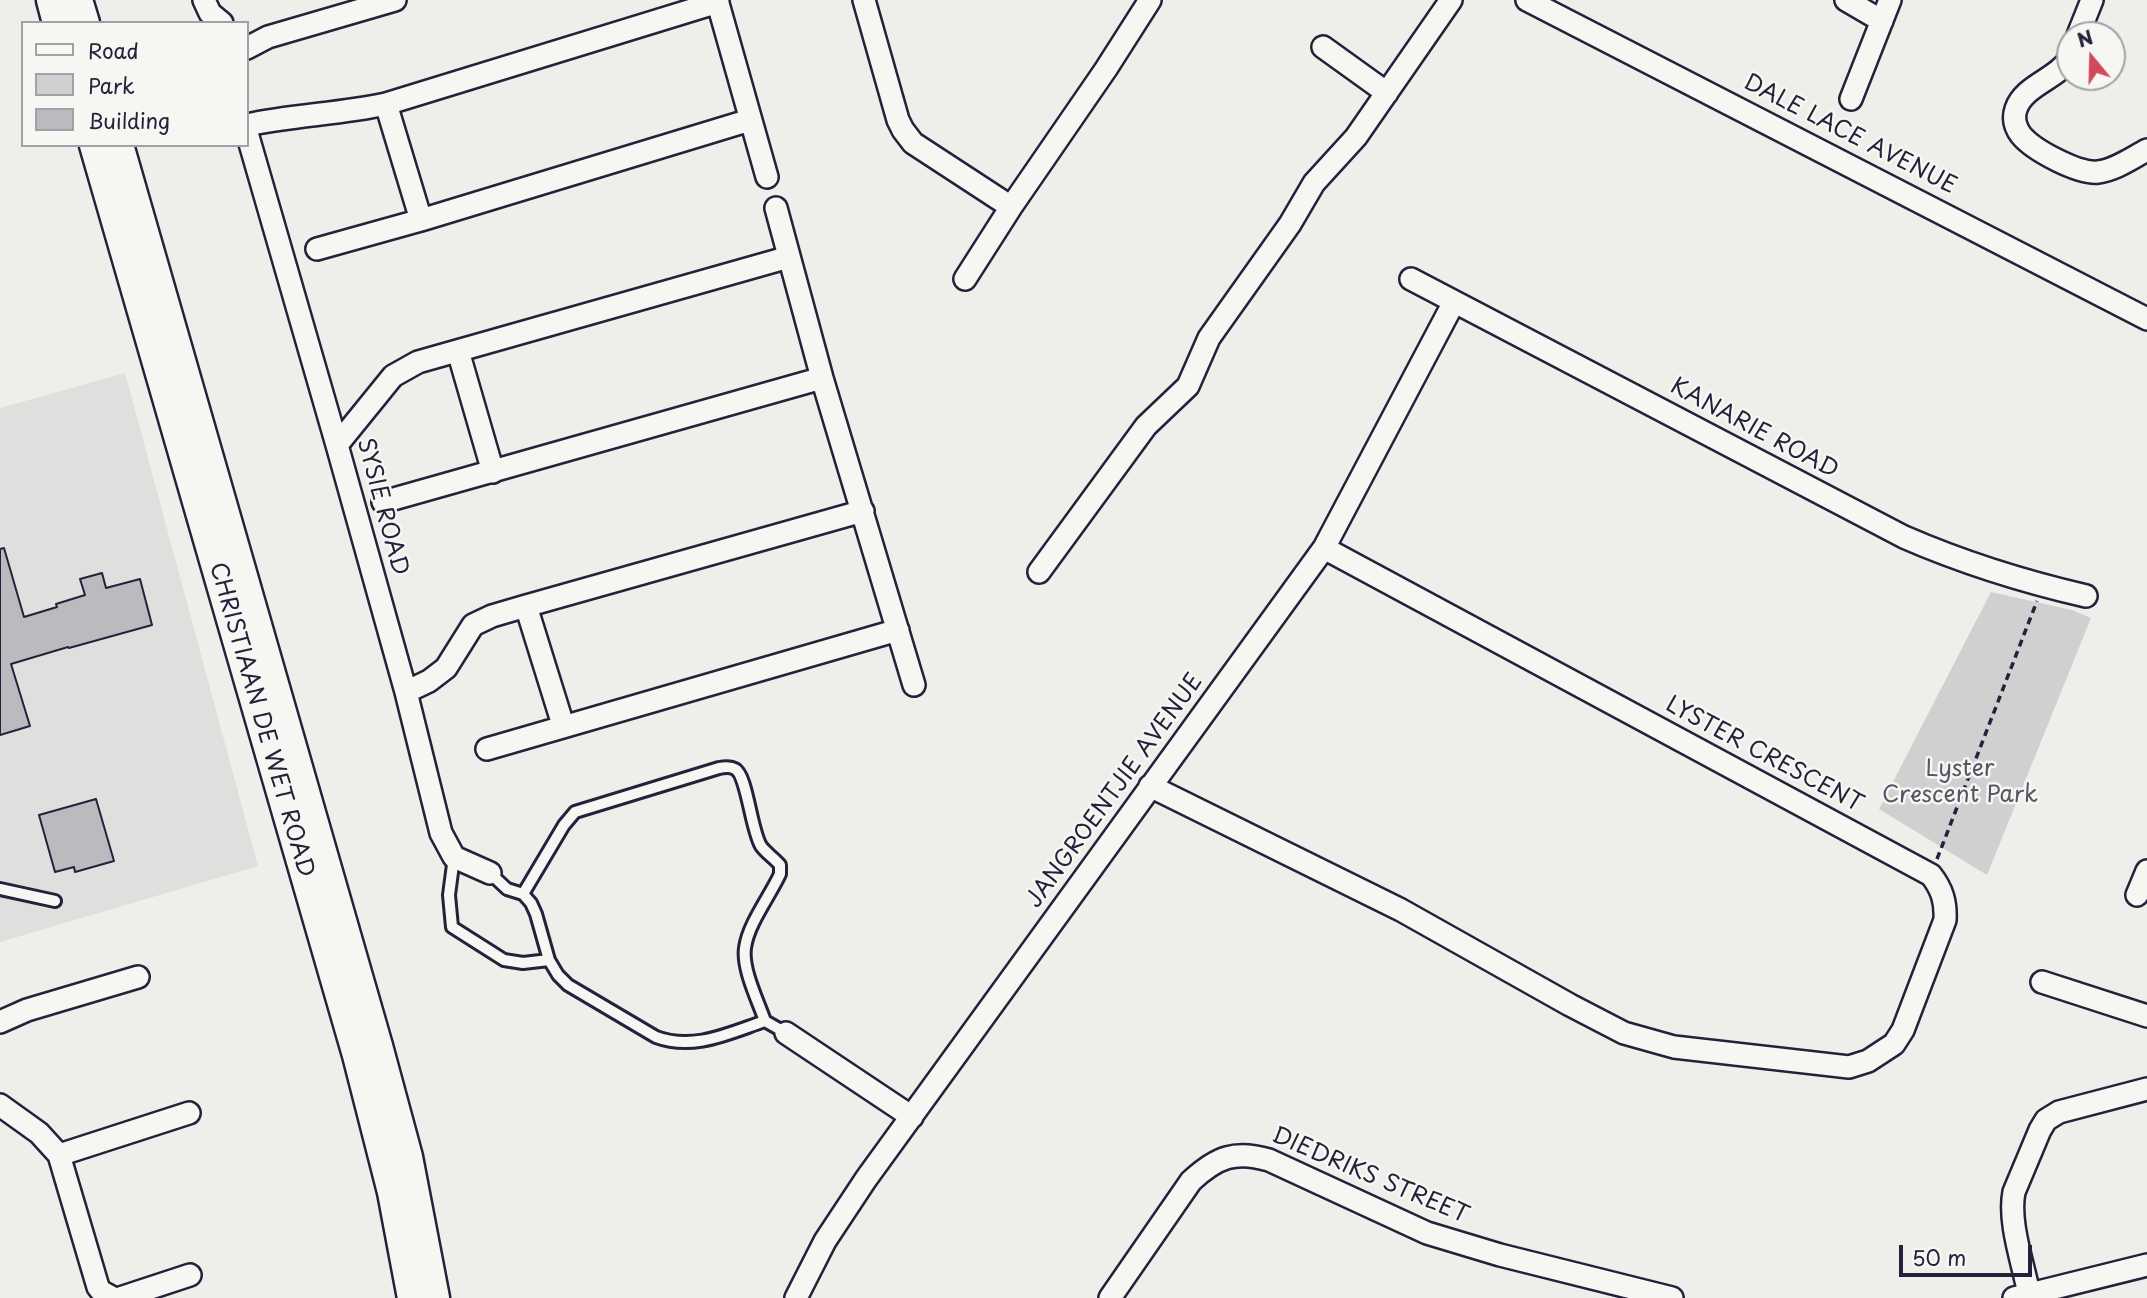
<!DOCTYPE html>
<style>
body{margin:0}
#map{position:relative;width:2147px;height:1298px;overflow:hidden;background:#eeeeeb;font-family:"Playpen Sans",sans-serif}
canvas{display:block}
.legend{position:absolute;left:21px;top:21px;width:228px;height:126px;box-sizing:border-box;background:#f6f6f2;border:2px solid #a1a1a9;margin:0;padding:9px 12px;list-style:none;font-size:21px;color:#22223b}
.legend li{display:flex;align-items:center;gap:14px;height:35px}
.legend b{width:35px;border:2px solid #a1a1a9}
.north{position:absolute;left:2056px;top:21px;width:70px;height:70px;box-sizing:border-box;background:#f6f6f2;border:2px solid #a1a1a9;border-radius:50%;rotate:341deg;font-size:19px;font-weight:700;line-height:28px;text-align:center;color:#22223b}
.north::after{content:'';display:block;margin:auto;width:24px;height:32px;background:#d1495b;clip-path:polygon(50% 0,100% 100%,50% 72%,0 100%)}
.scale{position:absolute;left:1899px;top:1245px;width:133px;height:32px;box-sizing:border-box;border:4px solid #22223b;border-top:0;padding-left:9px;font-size:21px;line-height:24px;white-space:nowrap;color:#22223b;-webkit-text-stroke:5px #f6f6f2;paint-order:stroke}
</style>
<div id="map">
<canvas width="2147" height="1298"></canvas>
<ul class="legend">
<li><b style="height:9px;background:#f6f6f2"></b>Road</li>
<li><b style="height:19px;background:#d0d0d1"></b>Park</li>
<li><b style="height:19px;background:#bbbbbf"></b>Building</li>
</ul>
<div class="north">N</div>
<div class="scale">50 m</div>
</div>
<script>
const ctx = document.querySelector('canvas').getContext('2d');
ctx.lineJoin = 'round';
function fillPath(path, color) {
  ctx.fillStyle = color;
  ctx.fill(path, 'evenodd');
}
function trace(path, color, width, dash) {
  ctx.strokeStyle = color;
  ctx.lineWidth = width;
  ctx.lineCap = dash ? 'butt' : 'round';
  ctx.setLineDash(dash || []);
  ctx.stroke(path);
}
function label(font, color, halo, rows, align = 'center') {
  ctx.font = font + ' "Playpen Sans",sans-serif';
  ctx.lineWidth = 5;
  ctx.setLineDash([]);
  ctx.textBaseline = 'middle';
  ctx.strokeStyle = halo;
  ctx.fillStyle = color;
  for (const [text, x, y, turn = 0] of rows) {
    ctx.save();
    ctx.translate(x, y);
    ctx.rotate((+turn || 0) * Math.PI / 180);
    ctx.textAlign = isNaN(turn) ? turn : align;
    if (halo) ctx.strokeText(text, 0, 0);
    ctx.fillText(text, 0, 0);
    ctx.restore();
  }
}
const built = new Path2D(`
 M125 373 258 866 0 942V408Z`);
const green = new Path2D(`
 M1991 592 2072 610 2091 618 1987 875 1879 809Z`);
const building = new Path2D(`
 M4 548 24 617 57 607 56 604 85 595 80 579 102 573 106 588 140 579 152 625 69 648 68 647 11 664 30 726 0 735V549Z
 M96 799 114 861 75 872 74 867 55 872 39 815Z`);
const path = new Path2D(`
 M1937 859 2037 601`);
const service = new Path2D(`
 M454 857 449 895 452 927 504 960 523 963 549 960
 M490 873 507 889 523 894 531 903 536 914 549 960 558 975 568 985 656 1037C694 1051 729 1033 765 1021
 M0 889 55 901
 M523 894 564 825 575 812 719 768C724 767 730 766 735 769 747 775 751 830 761 846 766 853 774 858 780 865V874C770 896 748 924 745 948 742 969 758 1001 765 1021L786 1033`);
const minor = new Path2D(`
 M204 0 210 13 222 23
 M717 0 767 177
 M864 0 898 120 903 130 913 143 1011 207 1106 69 1150 0
 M1527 0 2147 319
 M1846 0 1882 21
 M2078 35 2092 0
 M1323 47 1387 93
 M247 48 268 37 395 0
 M2070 58C2058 79 2024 85 2016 109 2013 118 2015 127 2021 135 2033 150 2078 174 2098 172 2115 170 2132 158 2147 150
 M1851 99 1890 0
 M386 104 421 220
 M247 125C293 115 340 114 386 104L718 2
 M247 133 337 445 406 692 441 833 454 857 490 873
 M776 208 822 378 914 685
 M317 249 421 220 750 120
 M965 279 1011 207
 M1411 279 1904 537C1966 564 2021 581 2086 596
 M458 351 493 472
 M337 445 393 376 418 362 789 257
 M383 502 822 378
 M1039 572 1146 426 1188 386 1209 338 1290 224 1314 183 1356 137 1451 0
 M526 606 863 511
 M406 692 429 681 446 668 473 625 492 616 526 606 563 725
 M487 749 898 630
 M1150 786 1401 910 1570 1005 1624 1033 1674 1047 1849 1067 1868 1061 1894 1044 1903 1030 1911 1009 1945 920C1946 902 1942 889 1931 875L1324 548
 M2137 895 2147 871
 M2042 982 2147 1016
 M0 1022 27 1010 138 977
 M786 1033 912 1117
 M0 1105 39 1133 59 1155 98 1287 102 1292 113 1298
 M59 1155 189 1113
 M2029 1294C2023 1263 2008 1222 2014 1192L2040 1130 2046 1120 2059 1112 2147 1089
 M120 1298 190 1275
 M796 1298 825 1241 866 1179 1324 548 1454 302
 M1110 1298 1191 1181C1217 1157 1235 1150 1269 1160L1427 1233 1500 1255 1672 1298
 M2014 1298 2147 1265`);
const secondary = new Path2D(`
 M52 0 58 23
 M77 0 84 23
 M95 145 358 1055 393 1192 413 1298
 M118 145 377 1046 407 1157 434 1298`);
const streetNames = [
 ["DALE LACE AVENUE",1850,135,27],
 ["KANARIE ROAD",1754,429,28],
 ["SYSIE ROAD",382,507,75],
 ["CHRISTIAAN DE WET ROAD",261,720,74],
 ["LYSTER CRESCENT",1764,755,28],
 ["JANGROENTJIE AVENUE",1115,791,-54],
 ["DIEDRIKS STREET",1370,1176,23]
];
const parkNames = [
 ["Lyster",1960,770],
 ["Crescent Park",1960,796]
];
fillPath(built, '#dfdfde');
fillPath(green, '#d0d0d1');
fillPath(building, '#bbbbbf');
trace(building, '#22223b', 2);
trace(service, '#22223b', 16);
trace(minor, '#22223b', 26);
trace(secondary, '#22223b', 35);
trace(path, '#22223b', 3.5, [7, 5]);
trace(service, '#f6f6f2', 10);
trace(minor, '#f6f6f2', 21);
trace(secondary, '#f6f6f2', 30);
label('23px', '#22223b', '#f6f6f2', streetNames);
label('23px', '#565668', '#f6f6f2', parkNames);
</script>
